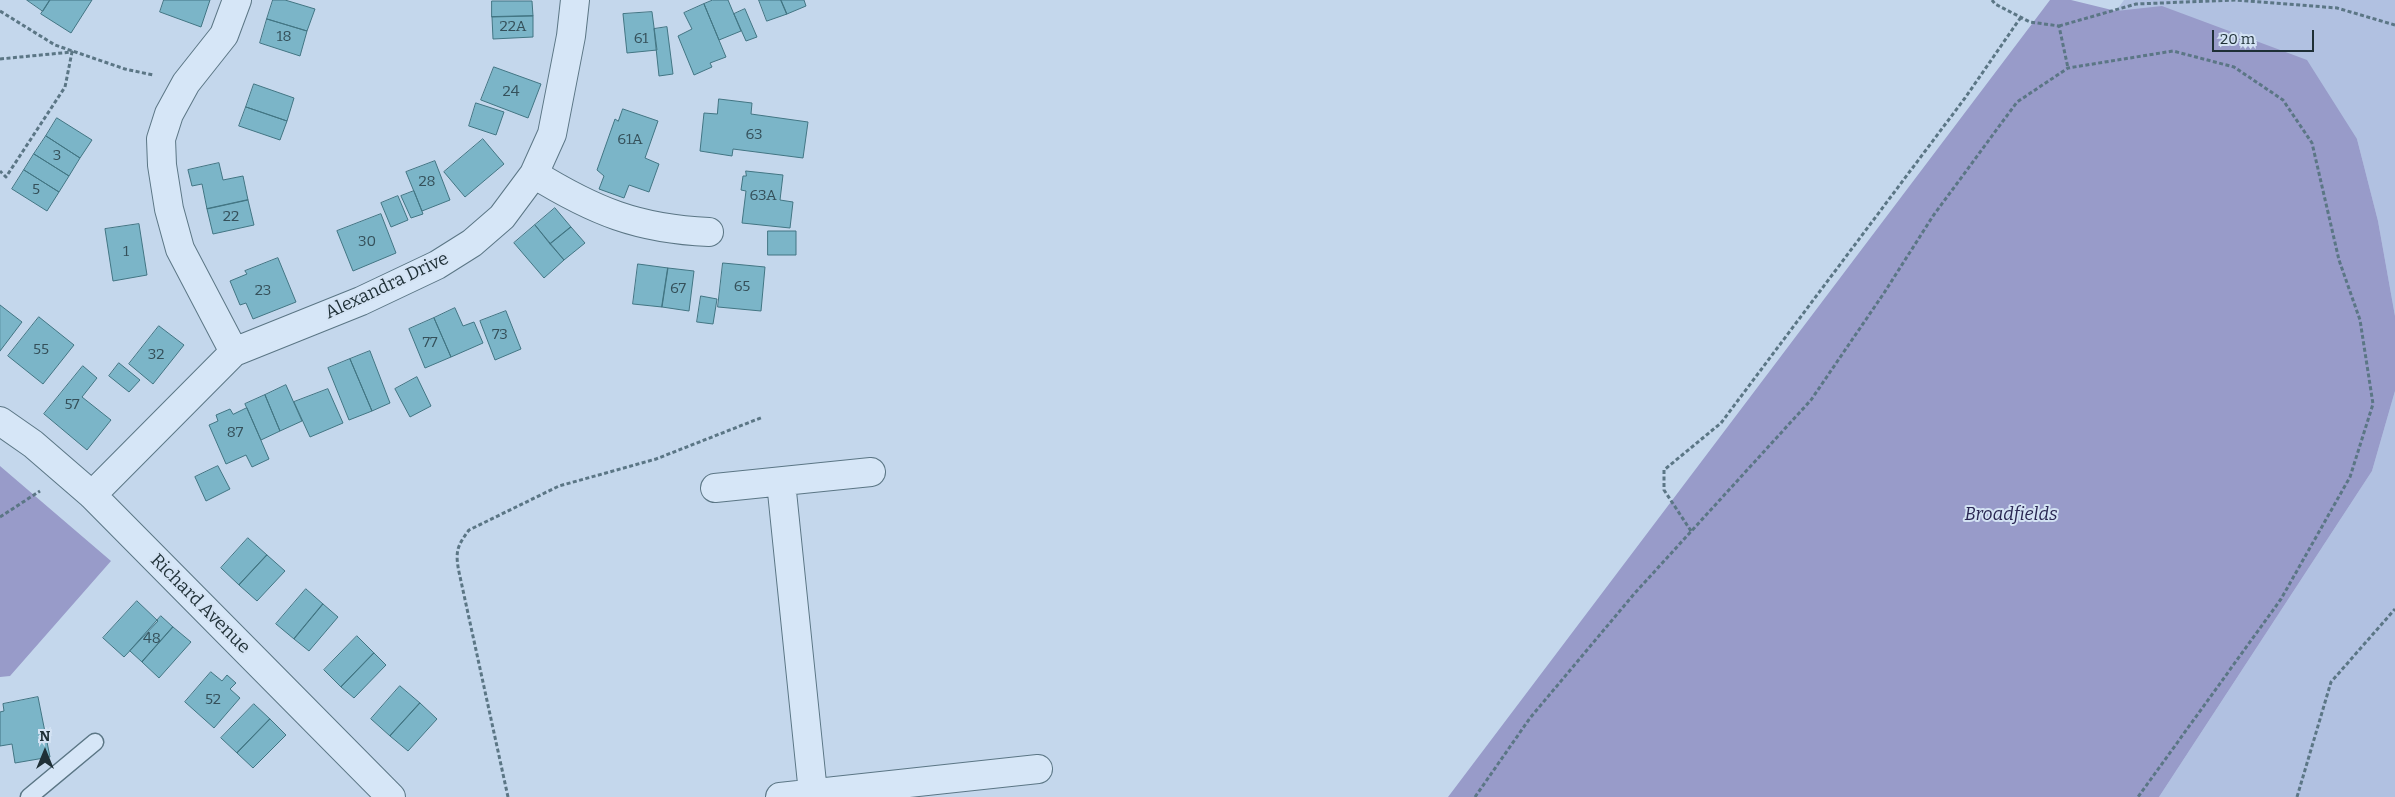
<!DOCTYPE html>
<style>
body{margin:0}
#map{position:relative;width:2395px;height:797px;overflow:hidden;background:#c4d7ec;font-family:Bitter,serif}
canvas{display:block}
.north{position:absolute;left:20px;top:727px;width:50px;height:50px;-webkit-text-stroke:4px #d3e2f3;paint-order:stroke;rotate:0deg;font-size:14px;font-weight:700;line-height:20px;text-align:center;color:#1e2f36}
.north::after{content:'';display:block;margin:auto;width:18px;height:22px;background:#1e2f36;clip-path:polygon(50% 0,100% 100%,50% 72%,0 100%)}
.scale{position:absolute;left:2212px;top:30px;width:102px;height:22px;box-sizing:border-box;border:2px solid #1e2f36;border-top:0;padding-left:6px;font-size:15px;line-height:18px;white-space:nowrap;color:#1e2f36;-webkit-text-stroke:4px #d3e2f3;paint-order:stroke}
</style>
<div id="map">
<canvas width="2395" height="797"></canvas>
<div class="north">N</div>
<div class="scale">20 m</div>
</div>
<script>
const ctx = document.querySelector('canvas').getContext('2d');
ctx.lineJoin = 'round';
function fillPath(path, color) {
  ctx.fillStyle = color;
  ctx.fill(path, 'evenodd');
}
function trace(path, color, width, dash) {
  ctx.strokeStyle = color;
  ctx.lineWidth = width;
  ctx.lineCap = dash ? 'butt' : 'round';
  ctx.setLineDash(dash || []);
  ctx.stroke(path);
}
function label(font, color, halo, rows, align = 'center') {
  ctx.font = font + ' Bitter,serif';
  ctx.lineWidth = 4;
  ctx.setLineDash([]);
  ctx.textBaseline = 'middle';
  ctx.strokeStyle = halo;
  ctx.fillStyle = color;
  for (const [text, x, y, turn = 0] of rows) {
    ctx.save();
    ctx.translate(x, y);
    ctx.rotate((+turn || 0) * Math.PI / 180);
    ctx.textAlign = isNaN(turn) ? turn : align;
    if (halo) ctx.strokeText(text, 0, 0);
    ctx.fillText(text, 0, 0);
    ctx.restore();
  }
}
const farmland = new Path2D(`
 M2124 0H2395V316L2378 221 2357 139 2116 11Z
 M2395 391V797H2159L2372 471Z`);
const green = new Path2D(`
 M2050 0H2071L2116 11 2162 6 2307 60 2357 139 2378 221 2395 316V391L2372 471 2159 797H1448Z
 M0 466 111 561 10 676 0 677Z`);
const building = new Path2D(`
 M27 0H50L43 11Z
 M50 0H92L71 33 41 14Z
 M164 0H210L201 27 160 12Z
 M273 0H285L315 9 307 31 267 19Z
 M713 0H728L741 31 719 40 704 4Z
 M759 0H781L787 14 767 21Z
 M781 0H804L806 6 787 14Z
 M492 1H532L533 16 492 17Z
 M704 4 726 57 710 63 712 67 694 75 678 36 692 29 684 13Z
 M745 9 757 37 746 41 734 14Z
 M652 12 657 50 627 53 623 14Z
 M533 16V37L493 39 492 17Z
 M267 19 307 31 300 56 260 43Z
 M667 27 673 74 659 76 654 29Z
 M494 67 541 84 528 118 481 100Z
 M254 84 294 98 287 121 246 107Z
 M719 99 752 103 751 114 808 122 803 158 733 149 732 156 700 151 704 113 717 114Z
 M476 103 504 112 496 135 469 126Z
 M246 107 287 121 280 140 239 126Z
 M623 109 658 121 645 158 659 164 649 192 629 185 624 198 599 189 604 176 597 170 615 119 618 121Z
 M57 118 92 140 80 158 46 136Z
 M46 136 80 158 69 176 34 154Z
 M483 139 504 164 465 197 444 172Z
 M34 154 69 176 59 192 24 170Z
 M435 161 450 200 422 211 406 172Z
 M219 163 223 180 243 176 248 200 207 209 202 184 192 186 188 170Z
 M24 170 59 192 47 211 12 189Z
 M746 171 783 175 780 200 793 202 790 228 742 223 746 191 741 190 743 176H746Z
 M414 191 423 214 411 218 401 196Z
 M398 196 408 220 391 227 381 203Z
 M248 200 254 225 213 234 207 209Z
 M555 208 571 227 550 244 535 225Z
 M381 214 396 253 353 271 337 231Z
 M139 224 147 275 113 281 105 229Z
 M535 225 564 260 544 278 514 243Z
 M571 227 585 243 564 260 550 244Z
 M768 231H796V255H768Z
 M278 258 296 302 253 319 246 303 240 305 230 281 247 274 245 271Z
 M723 263 765 267 761 311 718 307Z
 M638 264 668 268 662 307 633 304Z
 M668 268 694 271 689 311 662 307Z
 M701 296 717 299 713 324 697 322Z
 M0 305 22 322 0 351Z
 M455 308 463 326 474 322 483 343 451 357 434 318Z
 M506 311 521 349 495 360 480 321Z
 M39 317 74 345 43 384 8 356Z
 M434 318 451 357 425 368 409 329Z
 M159 326 184 345 153 384 129 364Z
 M370 351 390 403 372 411 350 359Z
 M350 359 372 411 349 420 328 368Z
 M119 363 140 380 129 392 109 376Z
 M83 366 97 378 82 397 111 420 87 450 44 414Z
 M417 377 431 406 410 417 395 389Z
 M286 385 302 421 280 431 265 395Z
 M328 389 343 423 310 437 294 402Z
 M265 395 280 431 261 440 245 404Z
 M247 408 269 459 252 467 246 455 226 464 209 425 218 421 216 415 230 409 233 414Z
 M218 466 230 489 206 501 195 477Z
 M248 538 267 555 239 585 221 568Z
 M267 555 285 571 257 601 239 585Z
 M306 589 323 604 294 639 276 624Z
 M137 601 158 621 124 657 103 638Z
 M323 604 338 617 309 651 294 639Z
 M161 616 173 627 142 662 130 651Z
 M173 627 191 642 159 678 142 662Z
 M357 636 374 653 341 687 324 670Z
 M374 653 386 665 354 698 341 687Z
 M211 672 222 681 227 675 236 683 230 689 240 698 214 728 185 702Z
 M400 686 420 703 390 736 371 719Z
 M38 697 50 757 15 763 12 744 0 746V712L4 711 3 704Z
 M420 703 437 719 408 751 390 736Z
 M254 704 270 719 237 753 221 738Z
 M270 719 286 735 253 768 237 753Z`);
const path = new Path2D(`
 M1992 0 1995 4 2030 22 2059 26 2068 68
 M0 11 55 45 125 69 153 75
 M2059 26 2136 4 2236 0 2337 8 2395 25
 M0 59 72 52 65 87 6 177 0 171
 M0 517 40 491
 M1691 531 1664 490V470L1721 423 1965 98 2021 17
 M508 797 459 572C455 552 457 546 469 530L559 486 656 459 763 417
 M1475 797 1530 718 1634 594 1811 400 1884 293 1933 216 2017 102 2068 68 2173 51 2234 67 2283 100 2312 143 2339 260 2360 320 2373 404 2350 477 2281 599 2138 797
 M2297 797 2331 682 2395 609`);
const lane = new Path2D(`
 M29 797 95 742`);
const street = new Path2D(`
 M534 174C594 211 638 229 709 232
 M234 352 180 249 169 209 162 165 161 139 169 114 186 83 224 35 237 0
 M0 421 33 444 92 495 391 797
 M781 482 813 793
 M715 488 871 472
 M92 495 234 352 361 301 437 265 472 243 502 217 534 174 552 134 571 36 575 0
 M780 797 1038 769`);
const numberNames = [
 ["22A",513,27],
 ["18",284,37],
 ["61",641,39],
 ["24",511,92],
 ["63",754,135],
 ["61A",630,140],
 ["3",57,156],
 ["28",427,182],
 ["5",36,190],
 ["63A",763,196],
 ["22",231,217],
 ["30",367,242],
 ["1",126,252],
 ["65",742,287],
 ["67",678,289],
 ["23",263,291],
 ["73",500,335],
 ["77",430,343],
 ["55",41,350],
 ["32",156,355],
 ["57",72,405],
 ["87",235,433],
 ["48",152,639],
 ["52",213,700]
];
const streetNames = [
 ["Alexandra Drive",387,286,-25],
 ["Richard Avenue",200,604,45]
];
const parkNames = [
 ["Broadfields",2011,515]
];
fillPath(farmland, '#b1c1e1');
fillPath(green, '#989bc9');
fillPath(building, '#7bb5c8');
trace(building, '#427583', 1);
trace(lane, '#5b7685', 19);
trace(street, '#5b7685', 30);
trace(path, '#5b7685', 3, [4, 2.5]);
trace(lane, '#d6e6f7', 16);
trace(street, '#d6e6f7', 28);
label('15px', '#35505a', null, numberNames);
label('18px', '#1e2f36', '#d3e2f3', streetNames);
label('italic 18px', '#292651', '#d3e2f3', parkNames);
</script>
